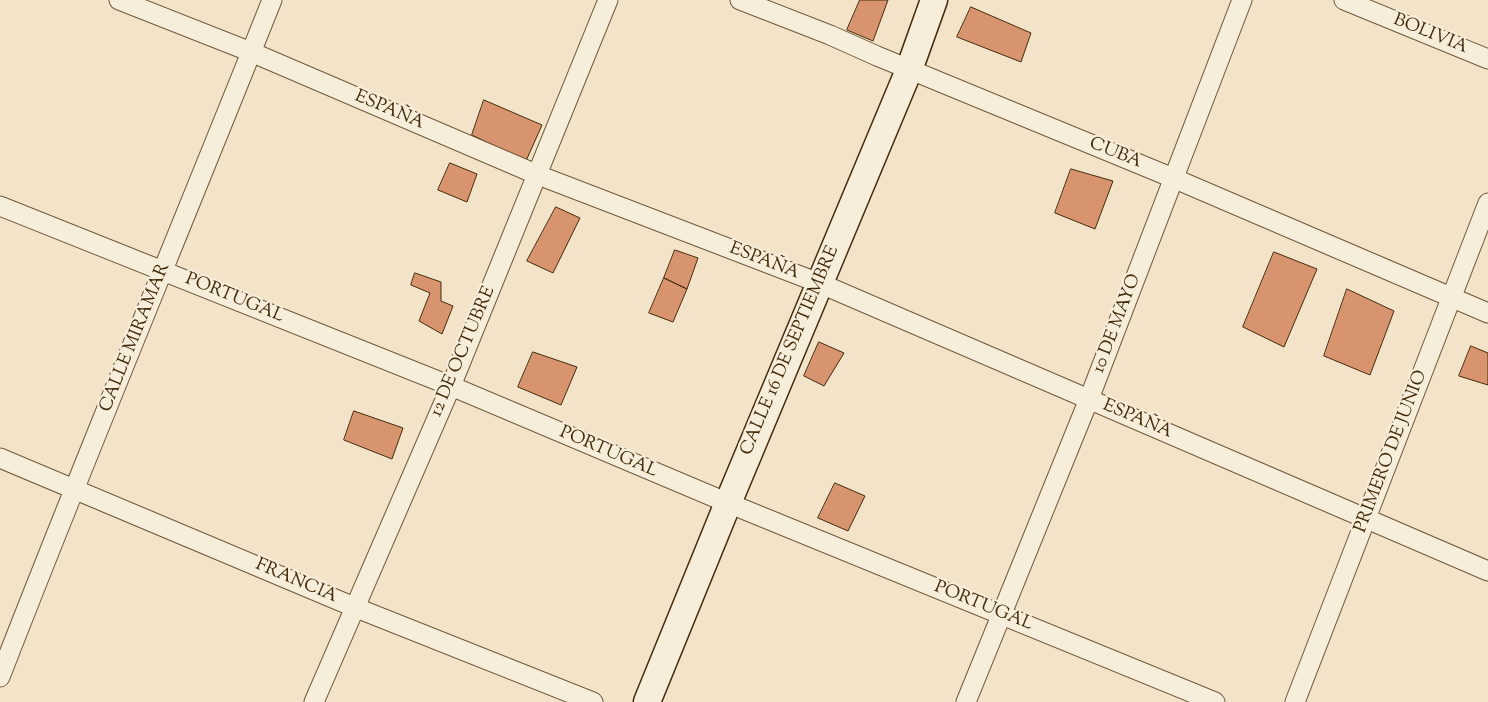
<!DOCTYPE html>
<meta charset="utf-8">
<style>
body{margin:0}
canvas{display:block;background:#f3e3c8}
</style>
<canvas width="1488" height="702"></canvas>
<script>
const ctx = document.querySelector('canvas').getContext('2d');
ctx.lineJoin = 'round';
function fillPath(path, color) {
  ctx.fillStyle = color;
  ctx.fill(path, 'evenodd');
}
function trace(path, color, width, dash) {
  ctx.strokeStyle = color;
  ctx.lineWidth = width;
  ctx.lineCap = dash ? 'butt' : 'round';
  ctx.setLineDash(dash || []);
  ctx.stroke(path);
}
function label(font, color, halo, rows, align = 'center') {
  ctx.font = font + ' "Sorts Mill Goudy",serif';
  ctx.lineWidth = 4.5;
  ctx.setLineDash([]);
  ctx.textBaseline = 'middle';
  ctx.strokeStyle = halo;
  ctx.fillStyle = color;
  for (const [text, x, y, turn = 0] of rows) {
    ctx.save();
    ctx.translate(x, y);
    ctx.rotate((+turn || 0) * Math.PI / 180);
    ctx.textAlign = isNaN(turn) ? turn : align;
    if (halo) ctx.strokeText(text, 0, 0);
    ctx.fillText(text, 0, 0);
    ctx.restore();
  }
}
const building = new Path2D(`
 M860 0H888L873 41 847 30Z
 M971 7 1031 33 1021 62 957 37Z
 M484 100 542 125 526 161 472 135Z
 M450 163 477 174 467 202 438 190Z
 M1071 169 1113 181 1095 229 1055 213Z
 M556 207 580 218 553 273 527 261Z
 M675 250 698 258 687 289 664 278Z
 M1274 252 1317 269 1284 347 1243 327Z
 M415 273 441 282V301L453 306 442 334 419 321 430 293 411 285Z
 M664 278 687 289 673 322 649 313Z
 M1347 289 1394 311 1370 375 1324 356Z
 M819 342 844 353 824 386 804 376Z
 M1471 346 1488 353V385L1459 376Z
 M533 352 577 367 561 405 518 387Z
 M354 411 403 428 392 459 344 440Z
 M835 483 865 496 848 531 818 518Z`);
const street = new Path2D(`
 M119 0 251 52 538 175 819 283 1488 571
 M740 0 830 35 877 56 1173 178 1488 313
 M1344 0 1488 59
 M0 206 451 386 728 503 1215 702
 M0 458 354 607 593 702
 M0 677C88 450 182 226 272 0
 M314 702 451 386 608 0
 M966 702 1089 399 1242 0
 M1295 702 1488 203`);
const secondary = new Path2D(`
 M647 702 728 503 909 70 934 0`);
const streetNames = [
 ["BOLIVIA",1430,35,22],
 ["ESPAÑA",389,111,23],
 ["CUBA",1115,154,22],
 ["ESPAÑA",764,262,21],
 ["PORTUGAL",234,299,22],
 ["10 DE MAYO",1118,324,-69],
 ["CALLE MIRAMAR",136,338,-68],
 ["CALLE 16 DE SEPTIEMBRE",791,351,-67],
 ["12 DE OCTUBRE",464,352,-67],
 ["ESPAÑA",1137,420,23],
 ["PRIMERO DE JUNIO",1392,452,-69],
 ["PORTUGAL",608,453,23],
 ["FRANCIA",296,582,23],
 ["PORTUGAL",983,607,22]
];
fillPath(building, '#d8936f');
trace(building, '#432c0b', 1);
trace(street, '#6f5a3a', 21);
trace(secondary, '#432c0b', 29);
trace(street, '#f7eddb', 19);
trace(secondary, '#f7eddb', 26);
label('18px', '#432c0b', '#f7eddb', streetNames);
</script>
